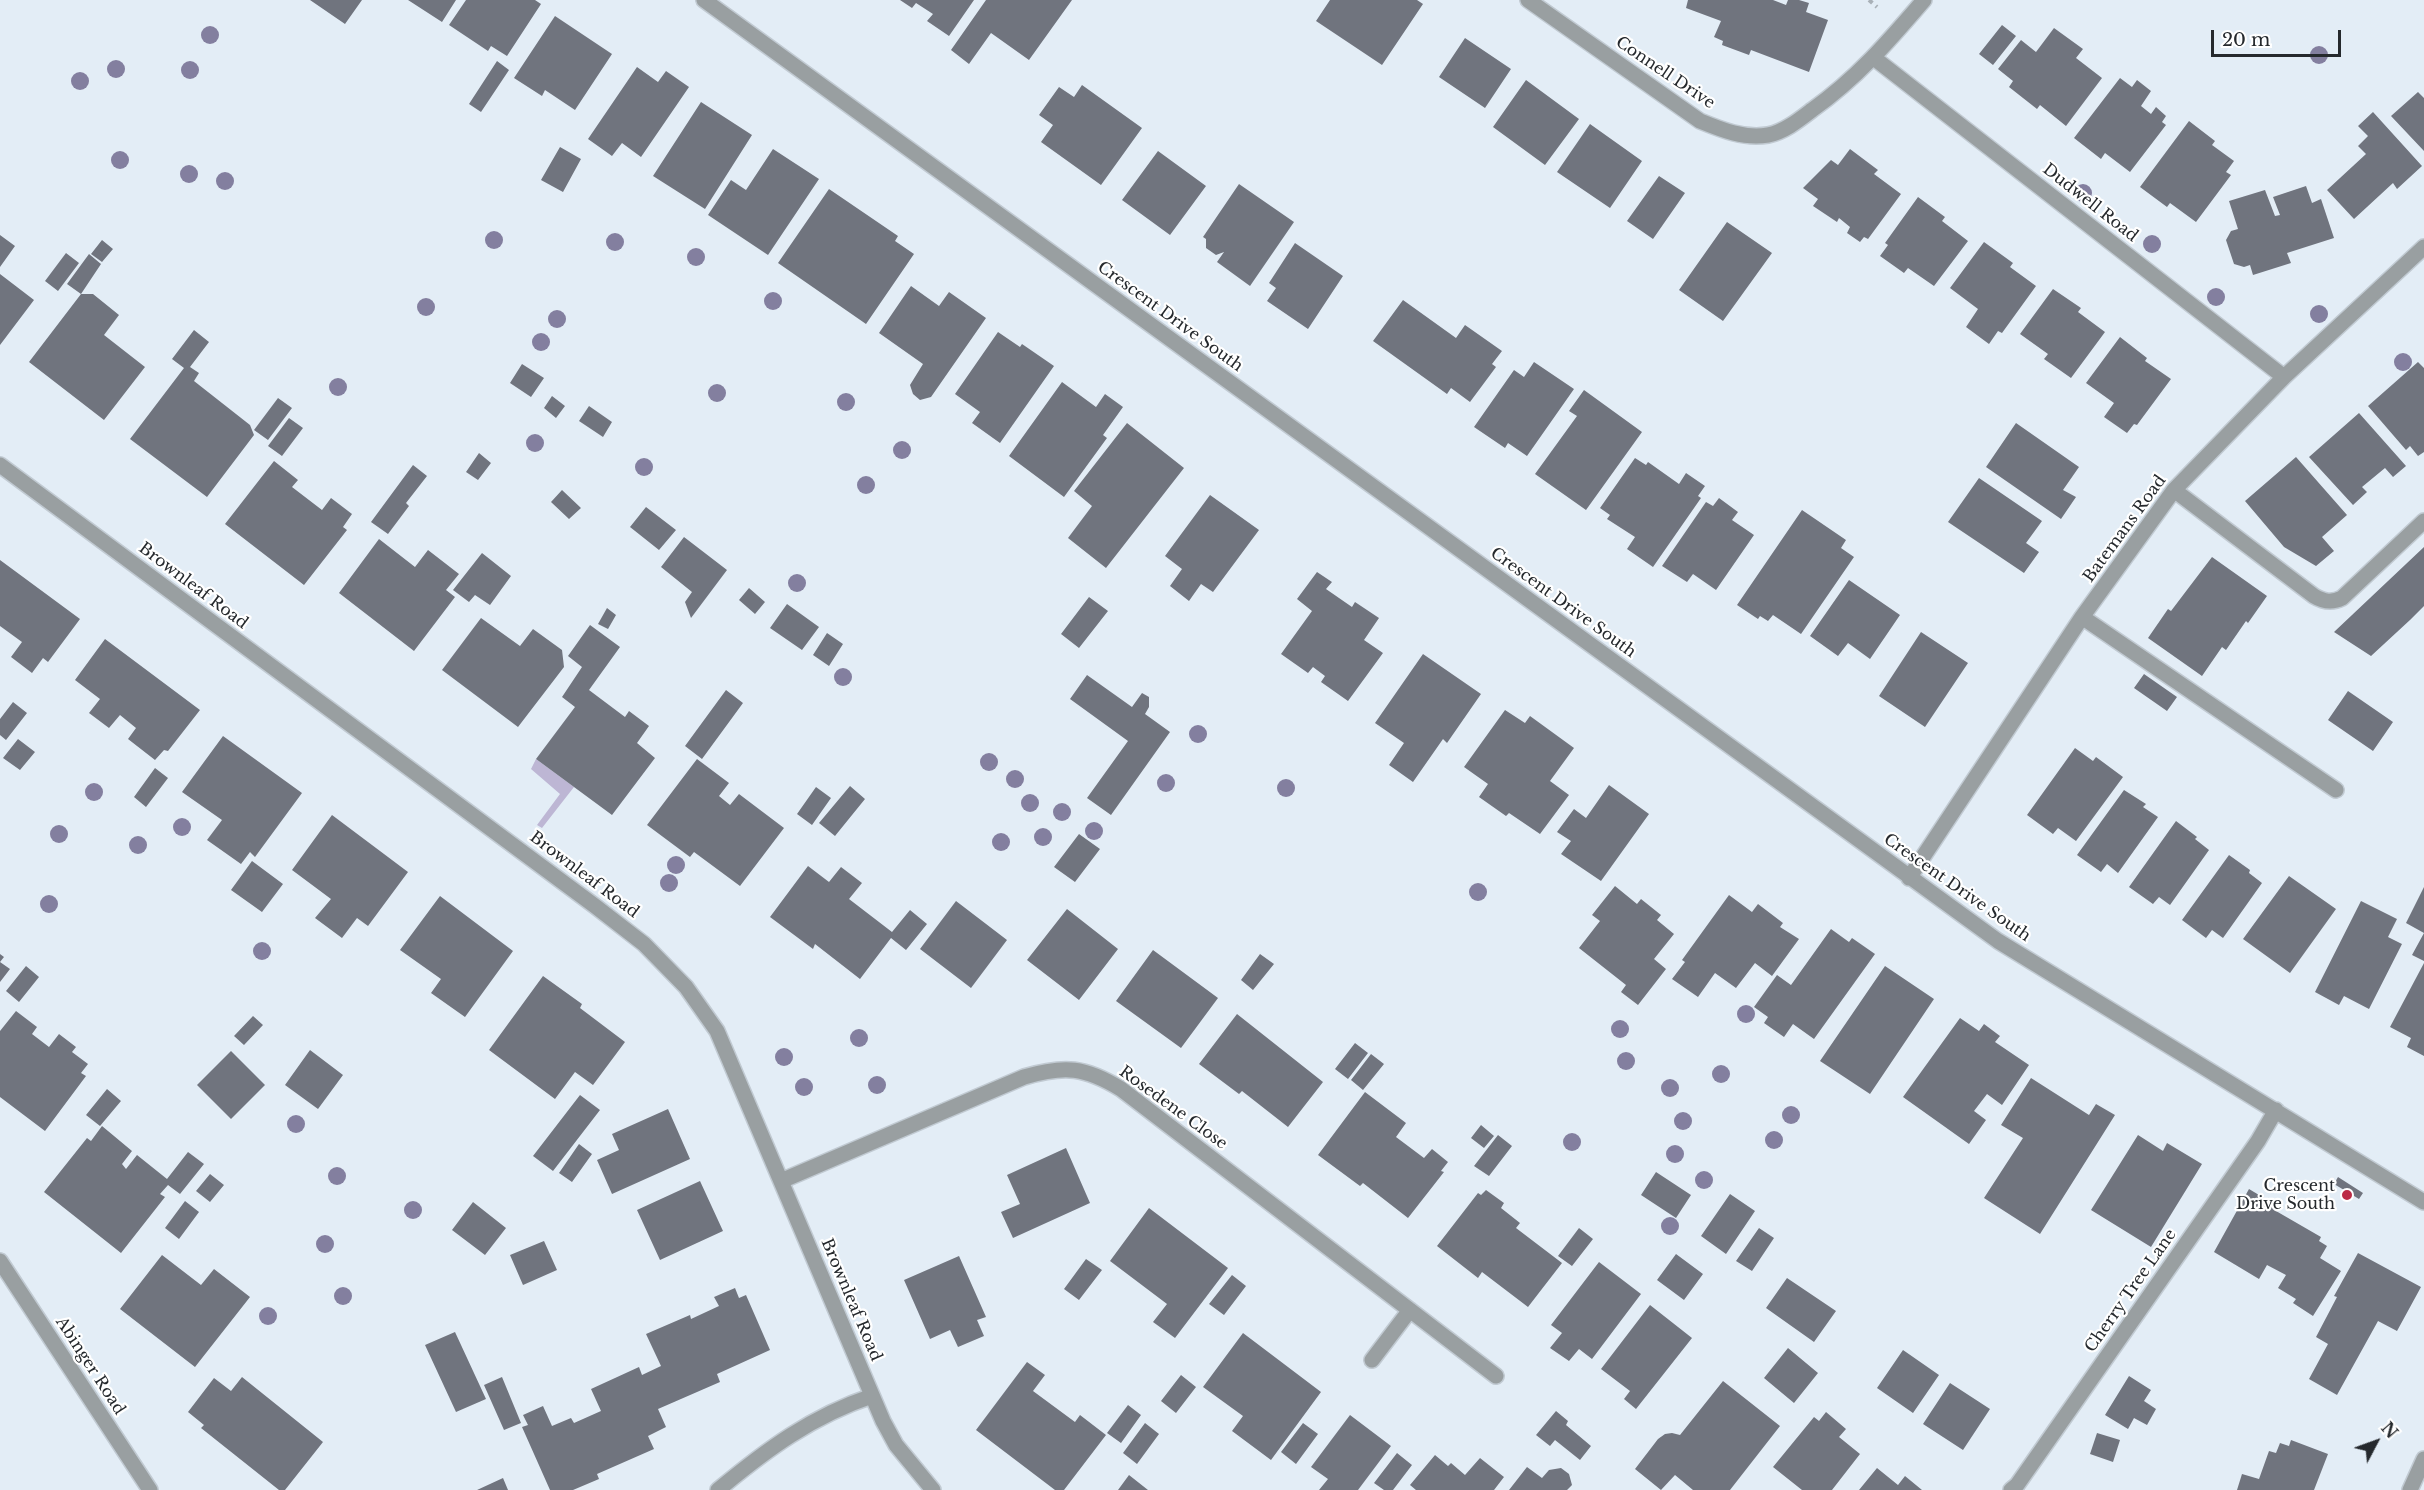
<!DOCTYPE html>
<style>
body{margin:0}
#map{position:relative;width:2424px;height:1490px;overflow:hidden;background:#e3edf6;font-family:"Libre Baskerville",serif}
canvas{display:block}
.north{position:absolute;left:2346px;top:1412px;width:60px;height:60px;-webkit-text-stroke:4px #fff;paint-order:stroke;rotate:49deg;font-size:16px;font-weight:700;line-height:24px;text-align:center;color:#25292d}
.north::after{content:'';display:block;margin:auto;width:21px;height:27px;background:#25292d;clip-path:polygon(50% 0,100% 100%,50% 72%,0 100%)}
.scale{position:absolute;left:2211px;top:30px;width:130px;height:27px;box-sizing:border-box;border:3px solid #25292d;border-top:0;padding-left:8px;font-size:18px;line-height:21px;white-space:nowrap;color:#25292d;-webkit-text-stroke:4px #fff;paint-order:stroke}
</style>
<div id="map">
<canvas width="2424" height="1490"></canvas>
<div class="north">N</div>
<div class="scale">20 m</div>
</div>
<script>
const ctx = document.querySelector('canvas').getContext('2d');
ctx.lineJoin = 'round';
function fillPath(path, color) {
  ctx.fillStyle = color;
  ctx.fill(path, 'evenodd');
}
function trace(path, color, width, dash) {
  ctx.strokeStyle = color;
  ctx.lineWidth = width;
  ctx.lineCap = dash ? 'butt' : 'round';
  ctx.setLineDash(dash || []);
  ctx.stroke(path);
}
function label(font, color, halo, rows, align = 'center') {
  ctx.font = font + ' "Libre Baskerville",serif';
  ctx.lineWidth = 4.5;
  ctx.setLineDash([]);
  ctx.textBaseline = 'middle';
  ctx.strokeStyle = halo;
  ctx.fillStyle = color;
  for (const [text, x, y, turn = 0] of rows) {
    ctx.save();
    ctx.translate(x, y);
    ctx.rotate((+turn || 0) * Math.PI / 180);
    ctx.textAlign = isNaN(turn) ? turn : align;
    if (halo) ctx.strokeText(text, 0, 0);
    ctx.fillText(text, 0, 0);
    ctx.restore();
  }
}
const green = new Path2D(`
 M536 759 574 787 542 828 537 825 560 794 531 769Z`);
const building = new Path2D(`
 M310 0H362L345 24Z
 M408 0H456L442 22Z
 M466 0H535L541 4 507 56 491 46 488 51 449 25Z
 M900 0H974L949 36 927 21 933 14 916 3 912 8Z
 M986 0H1072L1029 60 991 33 969 64 951 50Z
 M1330 0H1417L1423 4 1382 65 1316 21Z
 M1688 0H1773L1786 5 1788 0H1799L1809 3 1806 12 1828 20 1809 72 1751 50 1749 55 1722 45 1723 41 1714 37 1721 21 1686 8Z
 M555 16 612 54 575 110 545 90 542 96 514 78Z
 M2002 25 2016 36 1993 65 1979 54Z
 M2054 28 2083 49 2076 58 2102 78 2066 126 2040 105 2037 109 2009 87 2013 81 1998 69 2021 40 2036 52Z
 M1465 38 1511 69 1485 108 1439 77Z
 M497 61 509 70 481 112 469 104Z
 M637 67 658 82 666 71 689 87 641 157 622 143 612 156 588 139Z
 M2120 78 2132 87 2137 80 2151 91 2141 106 2151 114 2156 107 2166 116 2162 122 2166 125 2130 172 2105 153 2101 159 2074 138Z
 M1526 80 1579 119 1545 165 1493 127Z
 M1082 85 1142 128 1101 185 1041 142 1053 125 1039 115 1059 87 1074 97Z
 M2418 92 2424 98V151L2391 116Z
 M701 102 752 135 705 209 653 176Z
 M2373 112 2422 166 2397 189 2393 183 2354 219 2327 190 2366 154 2358 146 2368 136 2358 126Z
 M2189 121 2215 141 2212 145 2234 161 2226 172 2231 175 2196 222 2170 203 2167 207 2140 187Z
 M1590 124 1642 161 1610 208 1557 172Z
 M560 147 581 159 563 192 541 180Z
 M773 149 819 179 768 255 708 215 731 180 746 190Z
 M1850 149 1878 170 1874 174 1901 194 1868 239 1864 237 1860 242 1847 233 1850 227 1839 218 1837 222 1813 206 1818 199 1803 188 1831 160 1838 165Z
 M1158 151 1206 186 1170 235 1122 200Z
 M1659 176 1685 193 1653 239 1627 221Z
 M1239 184 1294 222 1250 286 1217 262 1224 252 1216 255 1206 248V239L1203 237Z
 M2306 186 2312 203 2321 199 2334 238 2287 253 2291 263 2253 275 2250 265 2244 267 2234 264 2226 240 2231 231 2238 229 2229 201 2265 190 2275 216 2280 215 2273 197Z
 M829 189 898 236 895 241 914 254 866 324 778 263Z
 M1918 197 1945 217 1942 221 1968 241 1934 286 1908 268 1904 273 1880 256 1888 245 1885 243Z
 M1727 222 1772 253 1723 321 1679 290Z
 M0 235 15 246 0 267Z
 M102 240 113 249 102 262 91 254Z
 M1984 242 2013 263 2010 267 2036 286 2002 333 1998 331 1989 344 1966 327 1978 309 1950 288Z
 M1295 243 1343 276 1308 329 1267 301 1276 288 1269 283Z
 M66 253 79 263 58 291 45 281Z
 M89 254 101 264 81 294H93L119 315 104 335 145 367 104 420 29 362 81 294 67 284Z
 M0 274 34 300 0 345Z
 M911 286 939 306 949 292 986 318 931 397 920 400 913 394 910 385 923 364 879 333Z
 M2053 289 2081 308 2078 312 2105 332 2071 378 2044 359 2048 354 2020 334Z
 M1403 300 1456 338 1465 325 1502 351 1492 364 1496 367 1470 402 1451 388 1447 394 1373 341Z
 M194 330 209 342 190 367 199 373 194 381 250 425 254 435 207 497 130 439 184 368 172 359Z
 M998 332 1020 347 1022 344 1054 366 1000 443 972 423 980 412 955 394Z
 M2120 337 2147 358 2145 361 2171 379 2137 425 2134 424 2127 433 2104 417 2114 403 2086 383Z
 M1534 362 1574 389 1527 456 1508 443 1505 448 1474 427 1514 370 1524 377Z
 M2418 362 2424 368V452L2418 456 2410 446 2406 450 2368 406Z
 M522 364 544 378 531 397 510 383Z
 M1062 382 1096 407 1105 394 1123 407 1103 435 1107 438 1064 497 1009 456Z
 M1584 390 1642 432 1586 510 1535 474 1577 416 1569 411Z
 M552 396 565 406 556 418 544 408Z
 M278 398 292 408 268 440 254 430Z
 M589 406 612 422 603 437 579 421Z
 M2359 413 2406 466 2393 477 2385 468 2362 487 2367 492 2353 505 2309 457Z
 M289 418 303 428 282 456 268 446Z
 M1127 423 1184 468 1106 568 1068 538 1092 506 1074 491Z
 M2016 423 2079 467 2063 490 2076 497 2061 519 1986 467Z
 M479 453 491 463 478 480 466 472Z
 M2296 457 2347 515 2322 537 2334 551 2316 566 2284 547 2245 501Z
 M1635 458 1646 465 1648 462 1679 484 1686 473 1705 486 1698 496 1701 498 1653 567 1627 549 1635 537 1607 519 1610 515 1600 508Z
 M274 461 298 480 292 487 322 510 331 498 352 514 343 527 347 530 304 585 225 524Z
 M413 465 427 476 406 503 409 506 388 534 371 522Z
 M1979 478 2042 521 2026 543 2039 552 2024 573 1948 522Z
 M562 490 581 508 569 519 551 502Z
 M1210 495 1259 530 1213 592 1201 584 1189 601 1170 586 1182 569 1165 556Z
 M1719 498 1738 512 1732 520 1754 535 1716 590 1693 574 1687 582 1662 566 1706 502 1713 506Z
 M646 507 676 530 659 550 630 527Z
 M1802 510 1846 540 1841 548 1854 557 1801 634 1773 615 1768 621 1760 616 1758 619 1737 605Z
 M684 537 727 570 691 618 685 602 692 592 661 567Z
 M379 539 415 567 428 550 459 574 446 590 455 597 414 651 339 593Z
 M2424 547V606L2410 620 2371 656 2334 632Z
 M482 553 511 576 490 605 475 595 469 602 453 590Z
 M2212 557 2267 596 2248 623 2246 621 2226 650 2222 647 2202 676 2148 638 2168 609 2171 611Z
 M0 560 80 619 48 662 43 658 32 673 11 657 22 642 0 626Z
 M1317 572 1332 582 1326 589 1352 607 1355 602 1379 618 1364 640 1383 653 1348 701 1321 682 1325 676 1313 667 1308 673 1281 654 1312 611 1297 599Z
 M1849 580 1900 615 1870 659 1848 643 1838 656 1810 636Z
 M749 588 765 602 755 614 739 600Z
 M1089 597 1108 611 1079 648 1061 634Z
 M787 604 819 627 802 650 770 628Z
 M607 608 616 615 608 629 598 624Z
 M481 618 520 646 533 629 562 650 564 667 518 727 442 670Z
 M590 625 620 647 589 690 625 717 629 711 649 726 637 743 655 758 612 815 536 759 575 707 562 697 582 667 568 656Z
 M1921 632 1968 663 1925 727 1879 696Z
 M827 633 843 644 829 666 813 655Z
 M105 639 200 710 168 751 164 750 155 760 128 739 136 728 120 715 109 728 89 713 100 699 75 680Z
 M1423 654 1481 694 1447 743 1443 739 1413 782 1389 765 1404 743 1375 723Z
 M2144 674 2177 697 2167 711 2134 688Z
 M1087 675 1132 707 1142 693 1149 697V707L1145 714 1170 732 1111 815 1087 798 1128 741 1070 699Z
 M726 690 743 703 702 759 685 746Z
 M2348 691 2393 722 2373 751 2328 720Z
 M13 702 27 713 6 740 0 735V719Z
 M1505 710 1525 723 1530 716 1574 748 1550 781 1569 795 1540 834 1509 813 1506 816 1479 797 1488 784 1464 767Z
 M223 736 302 793 255 857 250 852 241 864 207 840 222 820 182 792Z
 M18 739 35 752 20 770 3 758Z
 M2075 748 2093 761 2096 757 2123 777 2076 841 2058 828 2053 834 2027 815Z
 M697 759 729 783 719 796 730 805 739 794 784 828 740 886 694 852 690 857 647 825Z
 M155 768 168 778 146 807 134 797Z
 M1609 785 1649 814 1601 881 1561 854 1571 841 1557 832 1574 809 1586 818Z
 M850 786 865 799 835 836 819 823Z
 M816 787 831 798 812 825 797 814Z
 M2124 790 2146 804 2143 807 2158 817 2118 873 2107 864 2101 872 2077 855Z
 M332 815 408 872 368 926 357 918 342 938 315 918 331 899 292 870Z
 M2176 821 2197 837 2195 839 2209 850 2170 905 2159 897 2153 904 2129 887Z
 M1079 834 1100 849 1075 882 1054 867Z
 M2229 855 2250 870 2249 873 2262 883 2223 938 2212 930 2206 938 2182 920Z
 M252 861 283 884 262 912 231 890Z
 M808 866 829 882 841 867 862 883 849 899 892 932 910 910 927 924 906 950 891 938 860 979 815 944 813 949 770 917Z
 M2289 876 2336 909 2290 973 2243 939Z
 M1615 886 1637 904 1641 899 1661 915 1657 920 1674 934 1654 959 1666 969 1638 1005 1621 992 1626 985 1579 948 1600 921 1592 915Z
 M2424 887V961L2412 955 2424 933 2406 923Z
 M1729 895 1752 912 1758 904 1783 923 1780 927 1799 939 1772 976 1755 963 1736 988 1715 973 1698 997 1672 979 1685 962 1682 960Z
 M440 896 513 951 465 1017 431 993 441 979 400 950Z
 M956 901 1007 940 971 988 920 949Z
 M2361 901 2397 919 2388 937 2402 944 2369 1009 2344 996 2339 1005 2315 992Z
 M1067 909 1118 949 1079 1000 1027 960Z
 M1831 929 1849 942 1852 938 1875 954 1814 1039 1793 1024 1784 1037 1764 1023 1768 1017 1754 1007 1777 975 1791 985Z
 M1153 950 1218 998 1181 1048 1116 1001Z
 M0 954 4 957 0 962 10 969 0 982Z
 M1260 954 1274 964 1253 990 1241 980Z
 M2424 963V1056L2407 1047 2411 1038 2390 1027Z
 M26 966 39 977 19 1002 6 991Z
 M1885 966 1934 999 1870 1094 1820 1061Z
 M543 976 582 1004 580 1008 625 1042 593 1085 575 1072 555 1099 489 1050Z
 M16 1011 37 1027 32 1034 49 1047 59 1034 76 1047 72 1052 88 1064 81 1073 86 1076 45 1131 0 1097V1031Z
 M1237 1014 1323 1082 1288 1127 1242 1091 1239 1094 1199 1064Z
 M253 1016 263 1025 244 1045 234 1036Z
 M1960 1018 1979 1031 1984 1024 2000 1036 1995 1042 2029 1065 2002 1105 1987 1094 1974 1111 1986 1120 1969 1144 1903 1097Z
 M1355 1043 1368 1053 1348 1079 1335 1069Z
 M310 1050 343 1075 318 1109 285 1085Z
 M231 1051 265 1085 231 1119 197 1085Z
 M1371 1054 1384 1064 1363 1090 1351 1080Z
 M2031 1078 2089 1115 2096 1104 2115 1115 2040 1234 1984 1198 2023 1138 2001 1125Z
 M107 1089 121 1101 100 1126 86 1115Z
 M1365 1092 1406 1123 1396 1137 1424 1158 1432 1149 1448 1162 1441 1171 1444 1172 1408 1218 1363 1183 1360 1186 1318 1155Z
 M580 1095 600 1110 553 1171 533 1156Z
 M668 1109 690 1159 612 1194 597 1160 619 1150 612 1134Z
 M1481 1125 1494 1136 1484 1148 1471 1138Z
 M102 1126 132 1151 122 1164 126 1169 137 1155 167 1179 188 1152 204 1164 180 1194 168 1185 160 1194 165 1197 121 1253 44 1192 87 1138 91 1141Z
 M1498 1135 1512 1146 1489 1176 1474 1166Z
 M2138 1135 2163 1151 2167 1143 2202 1164 2151 1247 2091 1210Z
 M579 1144 592 1154 572 1182 559 1173Z
 M1066 1148 1090 1203 1013 1238 1001 1212 1020 1204 1007 1175Z
 M1656 1172 1691 1195 1676 1218 1641 1195Z
 M210 1174 224 1185 210 1202 196 1191Z
 M2338 1177 2363 1193 2359 1199 2334 1184Z
 M700 1181 723 1231 660 1260 637 1210Z
 M2249 1189 2279 1207 2276 1211 2321 1237 2319 1241 2327 1246 2320 1258 2341 1271 2313 1316 2293 1303 2296 1299 2278 1288 2286 1275 2267 1265 2259 1279 2214 1252Z
 M1486 1190 1504 1203 1501 1208 1520 1223 1516 1228 1562 1263 1528 1307 1482 1272 1478 1278 1437 1246 1478 1193 1481 1195Z
 M1730 1194 1755 1211 1726 1254 1701 1236Z
 M185 1201 199 1212 179 1239 165 1228Z
 M473 1202 506 1228 485 1255 452 1230Z
 M1149 1208 1228 1268 1175 1338 1153 1322 1167 1304 1110 1261Z
 M1579 1228 1593 1239 1572 1266 1558 1256Z
 M1759 1228 1774 1238 1752 1271 1736 1261Z
 M544 1241 557 1270 523 1285 510 1255Z
 M2358 1253 2421 1287 2397 1331 2378 1321 2337 1395 2309 1379 2328 1344 2316 1337 2337 1297 2334 1296Z
 M1676 1254 1703 1274 1684 1300 1657 1280Z
 M162 1255 201 1285 214 1269 250 1297 195 1367 120 1309Z
 M959 1256 986 1317 977 1320 984 1336 958 1347 950 1330 930 1339 904 1280Z
 M1086 1259 1102 1270 1079 1300 1064 1289Z
 M1599 1262 1641 1294 1592 1359 1579 1349 1569 1361 1550 1348 1562 1333 1551 1325Z
 M1232 1275 1246 1286 1224 1315 1209 1304Z
 M1787 1278 1836 1311 1814 1342 1766 1308Z
 M735 1288 739 1298 746 1295 770 1350 717 1374 720 1382 658 1409 666 1427 648 1436 654 1449 597 1474 599 1479 573 1490H550L522 1427 528 1425 523 1415 543 1406 552 1426 571 1418 574 1423 601 1411 591 1389 639 1367 642 1375 661 1366 646 1334 690 1315 691 1319 719 1306 714 1297Z
 M1650 1305 1692 1338 1636 1409 1624 1399 1630 1391 1601 1369Z
 M455 1332 486 1399 456 1412 425 1345Z
 M1243 1333 1321 1392 1271 1460 1232 1431 1243 1416 1203 1387Z
 M1788 1348 1818 1373 1794 1403 1764 1378Z
 M1903 1350 1939 1375 1913 1413 1877 1388Z
 M1027 1362 1045 1375 1033 1391 1075 1422 1080 1415 1106 1435 1064 1490H1055L976 1430Z
 M1181 1375 1196 1387 1176 1413 1161 1401Z
 M2129 1376 2151 1390 2144 1401 2156 1409 2147 1425 2134 1418 2128 1429 2105 1415Z
 M242 1377 323 1442 285 1490H279L201 1428 204 1425 188 1412 214 1378 231 1391Z
 M502 1377 521 1423 504 1430 484 1385Z
 M1723 1381 1780 1426 1730 1490H1693L1675 1475 1661 1490 1635 1469 1658 1439 1665 1434 1672 1433 1680 1435Z
 M1950 1383 1990 1409 1963 1450 1923 1424Z
 M1128 1405 1141 1415 1121 1443 1107 1433Z
 M1556 1411 1568 1421 1566 1425 1591 1446 1580 1460 1555 1440 1550 1446 1536 1435Z
 M1826 1412 1846 1429 1839 1437 1860 1454 1832 1490H1802L1773 1467 1814 1417 1819 1421Z
 M1350 1415 1391 1446 1358 1490H1319L1328 1479 1311 1467Z
 M1145 1423 1159 1434 1137 1464 1123 1453Z
 M1303 1423 1318 1434 1296 1464 1281 1452Z
 M2097 1433 2120 1440 2113 1462 2090 1454Z
 M2291 1440 2328 1454 2314 1490H2237L2242 1474 2259 1479 2269 1451 2276 1453 2280 1443 2289 1446Z
 M1397 1453 1412 1465 1393 1490H1384L1374 1483Z
 M1435 1455 1448 1466 1451 1463 1465 1475 1480 1458 1504 1477 1494 1490H1416L1410 1485Z
 M1527 1467 1542 1478 1549 1470 1561 1468 1569 1474 1572 1485 1567 1490H1509Z
 M1877 1468 1898 1485 1905 1476 1922 1490H1859Z
 M1129 1475 1148 1490H1118Z
 M503 1478 508 1490H477Z`);
const path = new Path2D(`
 M1869 0 1877 7`);
const minor = new Path2D(`
 M704 0 1998 941 2424 1202
 M1528 0 1700 121C1722 130 1744 139 1768 135 1784 132 1799 120 1812 110 1857 78 1888 42 1924 0
 M1874 58 2284 377
 M0 465 595 906 644 944 686 987 717 1031 883 1421 896 1445 933 1490
 M2174 490 2314 596C2324 602 2332 603 2342 598L2424 521
 M2082 617 2336 790
 M1909 878 2082 617 2174 490 2284 377 2424 247
 M781 1181 1024 1077C1065 1065 1085 1067 1121 1089L1496 1376
 M0 1261 150 1490
 M1372 1360 1410 1310
 M718 1490C766 1450 812 1416 872 1396
 M2011 1490 2017 1485 2258 1141 2276 1110
 M2410 1490 2424 1459`);
const trees = [
 [210,35],
 [2319,55],
 [116,69],
 [190,70],
 [80,81],
 [120,160],
 [189,174],
 [225,181],
 [2083,193],
 [494,240],
 [615,242],
 [2152,244],
 [696,257],
 [2216,297],
 [773,301],
 [426,307],
 [2319,314],
 [557,319],
 [541,342],
 [2403,362],
 [338,387],
 [717,393],
 [846,402],
 [535,443],
 [902,450],
 [644,467],
 [866,485],
 [797,583],
 [843,677],
 [1198,734],
 [989,762],
 [1015,779],
 [1166,783],
 [1286,788],
 [94,792],
 [1030,803],
 [1062,812],
 [182,827],
 [1094,831],
 [59,834],
 [1043,837],
 [1001,842],
 [138,845],
 [676,865],
 [669,883],
 [1478,892],
 [49,904],
 [262,951],
 [1746,1014],
 [1620,1029],
 [859,1038],
 [784,1057],
 [1626,1061],
 [1721,1074],
 [877,1085],
 [804,1087],
 [1670,1088],
 [1791,1115],
 [1683,1121],
 [296,1124],
 [1774,1140],
 [1572,1142],
 [1675,1154],
 [337,1176],
 [1704,1180],
 [413,1210],
 [1670,1226],
 [325,1244],
 [343,1296],
 [268,1316]
];
const markers = [
 [2347,1195,6,"#bc2b46"]
];
const streetNames = [
 ["Connell Drive",1665,73,34],
 ["Dudwell Road",2090,203,38],
 ["Crescent Drive South",1170,317,36],
 ["Batemans Road",2125,529,-54],
 ["Brownleaf Road",193,586,37],
 ["Crescent Drive South",1563,603,36],
 ["Brownleaf Road",584,875,37],
 ["Crescent Drive South",1957,888,35],
 ["Rosedene Close",1173,1108,36],
 ["Cherry Tree Lane",2131,1291,-55],
 ["Brownleaf Road",851,1300,67],
 ["Abinger Road",90,1366,57]
];
const poiNames = [
 ["Crescent",2335,1186],
 ["Drive South",2335,1204]
];
fillPath(green, '#bdb6d4');
fillPath(building, '#70747e');
trace(minor, '#c1cad2', 18);
trace(path, '#a9b1b8', 4, [4.5, 4.5]);
trace(minor, '#999fa1', 15);
ctx.fillStyle = '#837f9f';
for (const [x, y] of trees) {
  ctx.beginPath();
  ctx.arc(x, y, 9, 0, 2 * Math.PI);
  ctx.fill();
}
for (const [x, y, r, color] of markers) {
  const dot = new Path2D();
  dot.arc(x, y, r, 0, 2 * Math.PI);
  ctx.fillStyle = color;
  ctx.fill(dot);
  trace(dot, '#fff', 2);
}
label('16px', '#25292d', '#fff', streetNames);
label('16px', '#25292d', '#fff', poiNames, 'right');
</script>
